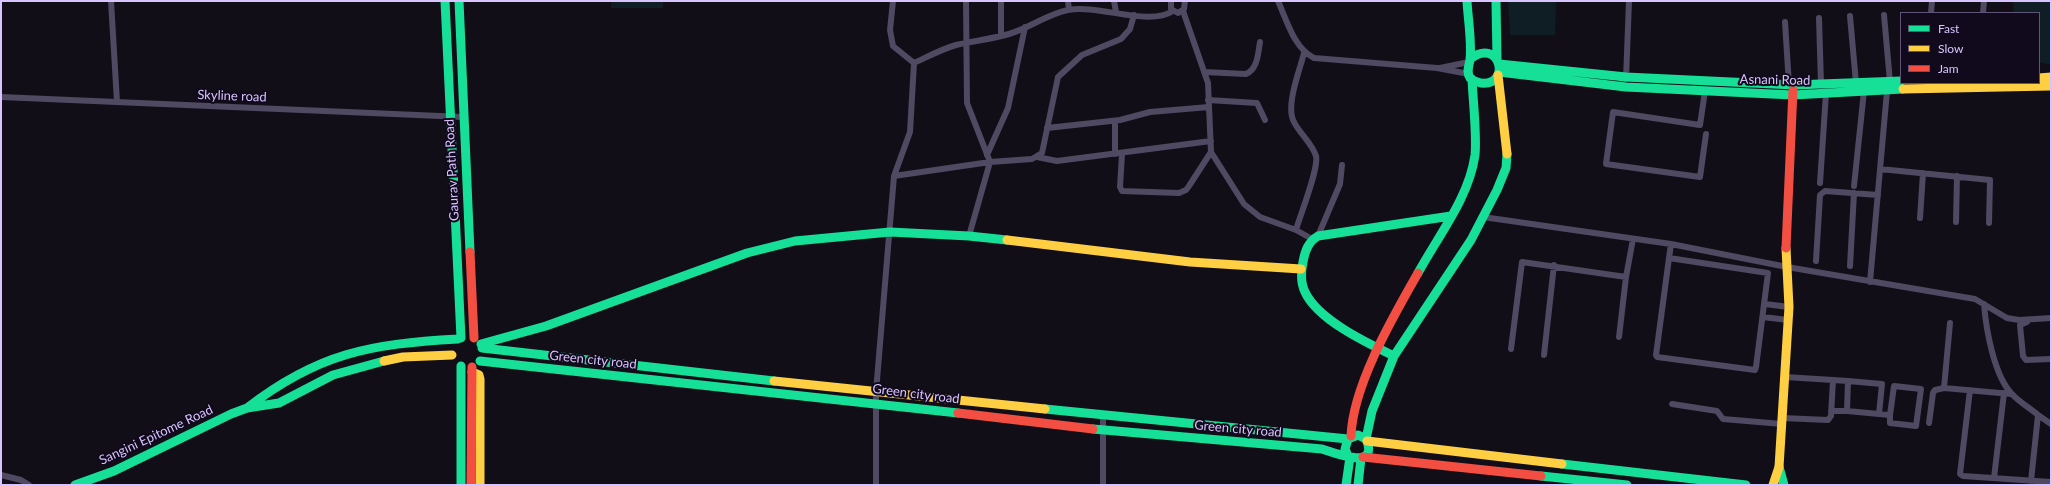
<!DOCTYPE html>
<style>
body{margin:0}
#map{position:relative;width:2052px;height:486px;overflow:hidden;background:#120e18;font-family:Lato,sans-serif}
canvas{display:block}
.frame{position:absolute;inset:0;border:2px solid #d8c5ff;pointer-events:none}
.legend{position:absolute;left:1900px;top:12px;width:140px;height:72px;box-sizing:border-box;background:#110a1c;border:1px solid #615577;margin:0;padding:5px 7px;list-style:none;font-size:12px;color:#d8c5ff}
.legend li{display:flex;align-items:center;gap:8px;height:20px}
.legend b{width:20px;border:1px solid #615577}
</style>
<div id="map">
<canvas width="2052" height="486"></canvas>
<div class="frame"></div>
<ul class="legend">
<li><b style="height:5px;background:#16e098"></b>Fast</li>
<li><b style="height:5px;background:#ffcf43"></b>Slow</li>
<li><b style="height:5px;background:#f24e42"></b>Jam</li>
</ul>
</div>
<script>
const ctx = document.querySelector('canvas').getContext('2d');
ctx.lineJoin = 'round';
function fillPath(path, color) {
  ctx.fillStyle = color;
  ctx.fill(path, 'evenodd');
}
function trace(path, color, width, dash) {
  ctx.strokeStyle = color;
  ctx.lineWidth = width;
  ctx.lineCap = dash ? 'butt' : 'round';
  ctx.setLineDash(dash || []);
  ctx.stroke(path);
}
function label(font, color, halo, rows, align = 'center') {
  ctx.font = font + ' Lato,sans-serif';
  ctx.lineWidth = 4;
  ctx.setLineDash([]);
  ctx.textBaseline = 'middle';
  ctx.strokeStyle = halo;
  ctx.fillStyle = color;
  for (const [text, x, y, turn = 0] of rows) {
    ctx.save();
    ctx.translate(x, y);
    ctx.rotate((+turn || 0) * Math.PI / 180);
    ctx.textAlign = isNaN(turn) ? turn : align;
    if (halo) ctx.strokeText(text, 0, 0);
    ctx.fillText(text, 0, 0);
    ctx.restore();
  }
}
const green = new Path2D(`
 M611 1H663V8H611Z
 M1508 1H1556L1555 35H1510Z
 M2013 1H2051V65L2039 62V13H2014Z`);
const street = new Path2D(`
 M111 1 117 102
 M966 1 967 103 990 162 969 236
 M1001 1V36
 M1068 1 1069 10
 M1114 1 1116 12
 M1171 1V9L1178 13 1184 9 1185 1
 M1278 1C1287 21 1294 48 1314 58L1437 68 1469 74
 M1183 11 1208 83 1211 152 1244 204 1260 217 1296 230 1312 239
 M1931 13 1932 1
 M1983 13 1984 1
 M1884 15 1890 82
 M1850 16 1856 83
 M1819 18 1821 84
 M1785 22 1789 85
 M914 63C927 57 942 49 956 45 973 41 992 39 1009 34 1030 28 1047 14 1068 10 1099 4 1148 27 1173 11
 M1440 68 1469 62
 M1204 72 1246 74C1258 69 1258 53 1260 42
 M1626 79 1629 1
 M1705 91 1700 125 1613 112 1606 164 1700 177 1706 134
 M1 97 463 117
 M1208 100 1257 103 1265 120
 M1047 128 1120 120 1150 112 1209 107
 M1115 154V121
 M1122 154 1120 187 1122 191 1179 193 1186 190 1189 186 1211 152
 M987 155 1008 108 1025 27
 M1037 157 1057 161 1211 141
 M1880 169 1990 180 1989 223
 M894 176 990 162 1032 159 1042 153 1058 77 1082 55 1121 39 1130 29 1134 15
 M1820 183 1826 93
 M1854 186 1864 91
 M1483 217 1671 244 1787 267 1975 299 2007 318 2019 320 2051 318
 M1920 218 1923 173
 M1956 222 1957 176
 M1296 230C1300 215 1319 169 1316 156 1312 143 1300 134 1294 122 1285 106 1300 70 1304 53
 M1318 236 1340 184 1342 165
 M1669 258 1768 273 1756 367 1755 370 1657 357 1656 355 1669 258 1671 244
 M1816 261 1820 195 1825 191 1878 195
 M1850 266 1854 193
 M1870 282 1887 91
 M1765 304 1789 307
 M1984 304C1986 329 1994 376 2012 394 2019 402 2030 408 2038 415L2031 481
 M1763 317 1788 320
 M2027 322 2020 325 2023 356 2026 360 2051 359
 M1950 323 1944 388 2011 394
 M1619 337 1626 277 1633 239
 M1511 349 1522 262 1626 277
 M1544 355 1554 265
 M1848 381 1882 384 1879 414
 M1970 390 1960 474 1963 476 2051 482
 M1672 404 1717 411 1723 419 1782 424
 M1831 411H1847L1848 381 1833 380
 M1847 411 1890 415 1894 386 1921 389 1916 426 1890 423V415
 M2038 415 2051 424
 M1782 418 1828 420 1831 416 1833 380 1785 377
 M1929 423 1933 393 1935 390 1944 388
 M1 475 21 480 29 485
 M1994 478 2004 393
 M876 485V392L894 176 910 132 914 63 893 46 890 30 893 1
 M1103 485V415`);
const fast = new Path2D(`
 M445 1 461 338
 M459 1 470 252
 M1467 1C1468 20 1472 41 1470 60 1469 66 1466 72 1470 78 1472 81 1477 82 1481 83 1512 86 1500 36 1470 59
 M1496 1 1497 60
 M1499 64 1626 77 1794 85 1901 81
 M1499 72 1626 87 1793 95 1903 89
 M1418 273C1438 236 1469 198 1475 155 1477 135 1473 101 1472 79
 M481 344 546 326 747 253 795 241 890 232 969 236 1007 240
 M482 348 774 381
 M1394 356C1367 343 1318 320 1305 292 1300 282 1301 272 1303 262 1305 251 1308 242 1318 236L1451 216
 M480 361 958 413
 M461 366V485
 M247 408C318 353 370 344 458 339
 M1045 409 1348 439
 M1093 429 1322 449C1334 453 1380 471 1366 439L1358 435 1348 439 1345 449 1348 456
 M1366 439 1372 411 1394 356 1471 240 1497 190 1506 168 1507 154
 M1562 464 1746 485
 M1779 467 1784 485
 M1541 476 1627 485
 M75 485 114 471 231 414 247 408 279 403 333 375 384 361
 M1346 485 1350 457
 M1358 485 1361 458`);
const slow = new Path2D(`
 M1498 75 1507 154
 M2039 78 2051 77
 M1903 89 2051 86
 M1007 240 1190 262 1301 269
 M384 361 403 357 452 355
 M472 372 479 375 480 379V485
 M774 381 1045 409
 M1367 441 1562 464
 M1773 485 1779 467 1789 307 1786 248`);
const jam = new Path2D(`
 M1786 248 1793 90
 M470 252 474 338
 M958 413 1093 429
 M1351 436C1353 385 1393 317 1418 273
 M1363 457 1541 476
 M471 485 472 367`);
const streetNames = [
 ["Asnani Road",1775,80,1],
 ["Skyline road",232,96,2],
 ["Gaurav Path Road",452,170,-93],
 ["Green city road",593,360,6],
 ["Green city road",916,394,7],
 ["Green city road",1238,429,5],
 ["Sangini Epitome Road",156,435,-25]
];
fillPath(green, '#0e1e24');
trace(street, '#4f4961', 6);
trace(fast, '#16e098', 9);
trace(slow, '#ffcf43', 9);
trace(jam, '#f24e42', 9);
label('13px', '#d8c5ff', '#110a1c', streetNames);
</script>
